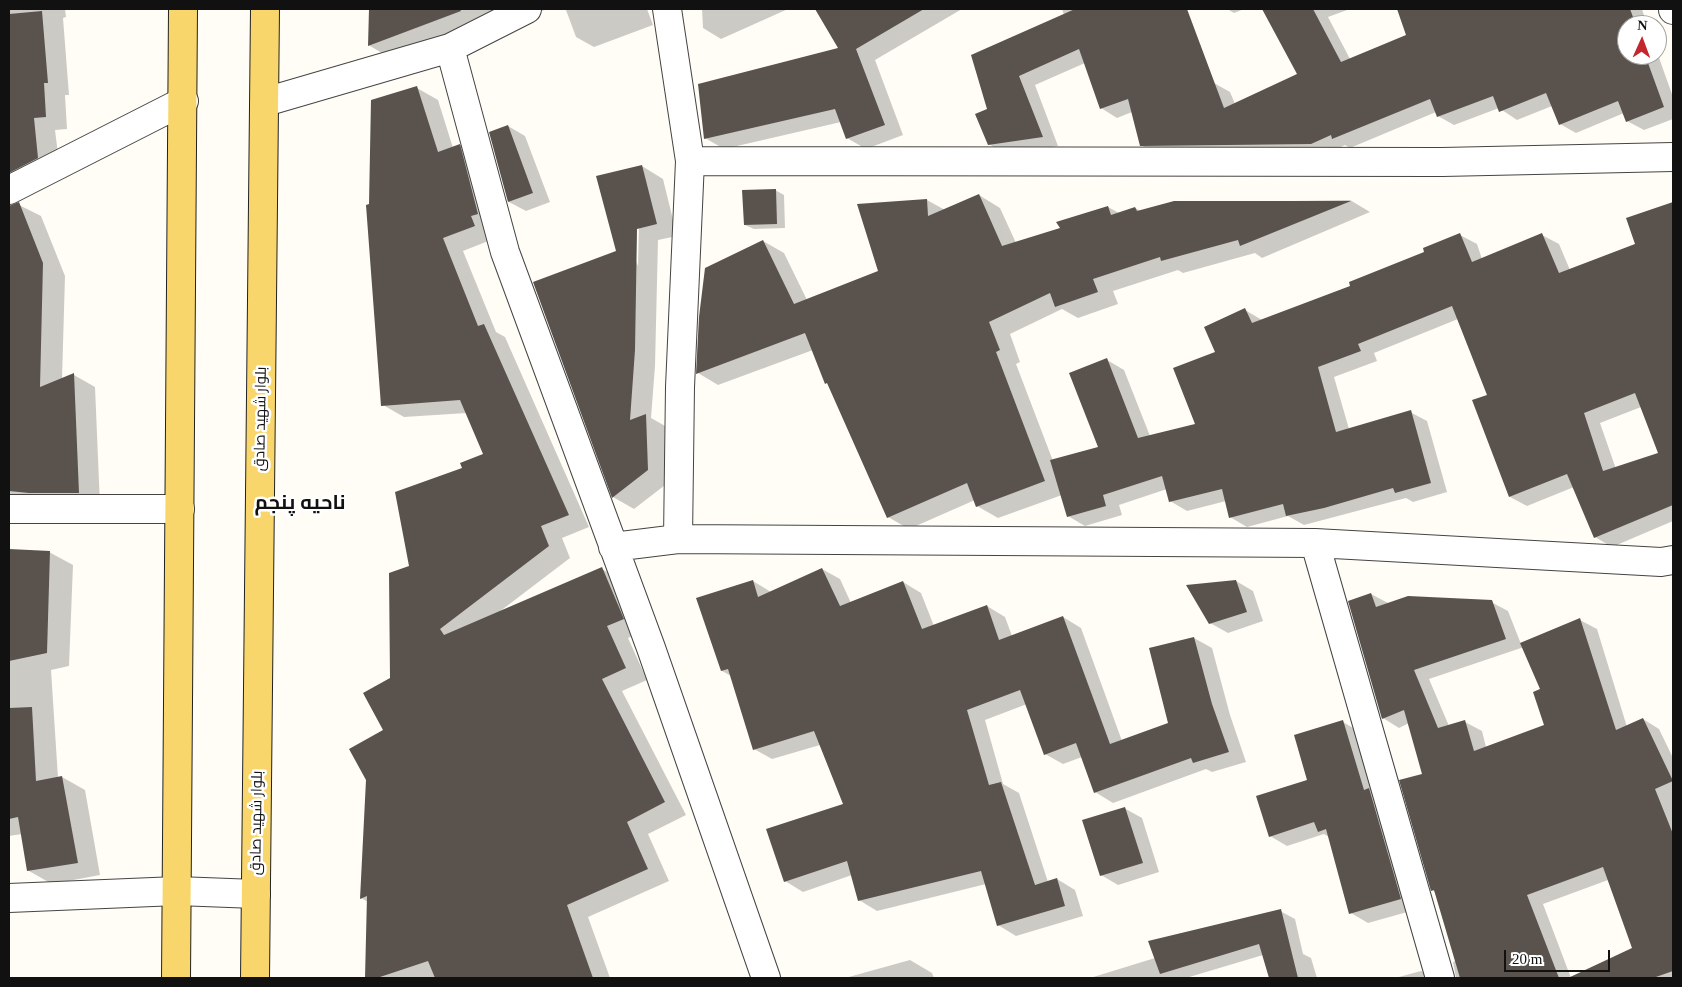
<!DOCTYPE html>
<meta charset="utf-8">
<style>
body{margin:0}
#map{position:relative;width:1682px;height:987px;overflow:hidden;background:#fffdf5;font-family:"Times New Roman",serif}
canvas{display:block}
.frame{position:absolute;inset:0;border:10px solid #111;pointer-events:none}
.north{position:absolute;left:1617px;top:15px;width:50px;height:50px;box-sizing:border-box;background:#fff;border:1px solid #a0a0a0;border-radius:50%;rotate:2deg;font-size:14px;font-weight:700;line-height:20px;text-align:center;color:#111}
.north::after{content:'';display:block;margin:auto;width:18px;height:22px;background:#c4262e;clip-path:polygon(50% 0,100% 100%,50% 72%,0 100%)}
.scale{position:absolute;left:1504px;top:950px;width:106px;height:22px;box-sizing:border-box;border:2px solid #111;border-top:0;padding-left:6px;font-size:15px;line-height:18px;white-space:nowrap;color:#111;-webkit-text-stroke:4px #fff;paint-order:stroke}
</style>
<div id="map">
<canvas width="1682" height="987"></canvas>
<div class="frame"></div>
<div class="north">N</div>
<div class="scale">20 m</div>
</div>
<script>
const ctx = document.querySelector('canvas').getContext('2d');
ctx.lineJoin = 'round';
function fillPath(path, color) {
  ctx.fillStyle = color;
  ctx.fill(path, 'evenodd');
}
function trace(path, color, width, dash) {
  ctx.strokeStyle = color;
  ctx.lineWidth = width;
  ctx.lineCap = dash ? 'butt' : 'round';
  ctx.setLineDash(dash || []);
  ctx.stroke(path);
}
function label(font, color, halo, rows, align = 'center') {
  ctx.font = font + ' "Times New Roman",Cairo,serif';
  ctx.lineWidth = 5;
  ctx.setLineDash([]);
  ctx.textBaseline = 'middle';
  ctx.strokeStyle = halo;
  ctx.fillStyle = color;
  for (const [text, x, y, turn = 0] of rows) {
    ctx.save();
    ctx.translate(x, y);
    ctx.rotate((+turn || 0) * Math.PI / 180);
    ctx.textAlign = isNaN(turn) ? turn : align;
    if (halo) ctx.strokeText(text, 0, 0);
    ctx.fillText(text, 0, 0);
    ctx.restore();
  }
}
const shadow = new Path2D(`
 M9 9H65L66 17 63 18 69 95H65L67 129 55 130 60 170 17 194 15 203 41 216 65 276 62 379 74 375 95 387 100 505 9 500Z
 M371 9H547L401 64 370 46Z
 M570 9H647L653 25 594 47 576 37 566 10Z
 M702 9H788L721 39 703 28Z
 M816 9H962L875 60 903 135 866 149 847 138 841 122 724 149 705 138 840 49Z
 M1062 9H1108L1123 48 1214 83 1230 92 1235 104 1299 75 1263 9H1350L1328 17 1350 59 1408 35 1398 9H1463L1475 35 1524 15 1521 9H1642L1647 25H1627V55H1657V52L1673 97V119L1644 130 1627 121 1624 113 1576 133 1560 124 1552 106 1517 120 1499 108 1454 125 1438 116 1436 112 1350 148 1345 145 1328 153 1157 155 1141 145 1132 112 1117 118 1101 108 1085 63 1035 85 1058 146 1005 154 989 144V110L1064 15Z
 M1227 9H1244L1234 13Z
 M417 88 438 100 453 148 460 145 481 157 496 238 463 251 496 332 505 337 589 527 562 538 570 558 499 612 602 569 623 581 644 631 628 638 647 680 622 691 686 815 648 834 669 881 588 917 610 978H367L368 902 361 898 391 679 411 566 464 469 485 455 467 413 404 417 383 405 371 204Z
 M508 126 525 136 550 202 526 211 509 202Z
 M642 166 663 179 677 236 658 240 655 366 651 418 667 427 669 482 634 509 613 497 617 252ZM636 222 639 223 638 266 636 261Z
 M775 190 784 195 785 228 754 229 745 225Z
 M979 195 1000 208 1016 243 1062 229 1108 207 1119 213 1135 208 1141 211 1174 203 1350 200 1370 212 1262 258 1255 253 1183 273 1178 270 1113 291 1118 304 1078 318 1062 309 1010 334 1020 362 1016 364 1053 461 1099 448 1107 360 1124 370 1150 436 1197 425 1216 352 1245 310 1262 320 1352 286 1426 253 1460 235 1477 244 1482 259 1542 235 1559 244 1570 270 1636 244 1627 219 1673 203V521L1612 547 1595 537 1574 487 1527 506 1510 497 1474 401 1488 395 1458 319 1374 353 1377 361 1334 377 1349 429 1410 412 1427 421 1447 492 1413 502 1406 498 1304 525 1288 516 1247 527 1230 517 1226 501 1187 511 1170 501 1167 489 1119 505 1122 515 1085 526 1068 516 1062 495 998 518 977 506 975 500 909 529 888 517 813 350 718 385 698 373 763 241 784 253 807 300 879 272 927 200 945 210ZM1641 407 1659 454 1616 469 1600 423Z
 M9 550 49 552 73 565 69 666 51 670 58 778 62 777 85 790 100 875 52 884 29 871 22 834 9 836Z
 M822 569 840 579 851 603 903 582 921 593 934 626 987 606 1005 617 1012 636 1063 617 1081 628 1122 741 1170 724 1194 638 1212 648 1230 715 1246 762 1212 772 1206 769 1113 803 1095 792 1082 757 1063 764 1045 754 1027 704 985 720 1003 784 1019 793 1048 882 1057 879 1075 890 1083 916 1016 936 998 925 986 884 877 911 859 900 852 875 803 892 785 881 845 805 820 745 772 759 754 749 731 676 722 671 753 581 771 592Z
 M1236 581 1253 591 1263 621 1228 633 1210 623Z
 M1371 594 1388 603 1491 602 1508 611 1521 644 1580 620 1597 629 1627 727 1643 719 1659 729 1673 758V978H1456L1453 962 1456 961 1435 892 1432 890 1423 774 1409 723 1399 728 1383 718ZM1524 647 1542 690 1546 726 1486 747 1482 731 1465 722 1449 726 1429 679ZM1608 880 1633 949 1571 978 1543 904Z
 M1343 722 1360 732 1418 909 1368 923 1351 913 1329 837 1324 834 1287 846 1270 836 1309 781Z
 M1124 808 1142 818 1159 872 1118 885 1101 875Z
 M1280 911 1295 919 1303 954 1311 958 1317 978H1270L1263 955 1186 978H1090L1155 958Z
 M910 960 932 973 934 978H845Z
 M1421 971 1434 978H1395Z`);
const building = new Path2D(`
 M369 9H460L461 11 368 46Z
 M815 9H924L856 49 885 125 846 139 835 109 704 139 698 84 838 48Z
 M1075 9H1187L1224 108 1297 74 1262 9H1313L1341 62 1406 35 1397 9H1630L1636 25H1627V55H1647L1649 63H1648L1664 107 1626 122 1618 101 1559 125 1546 93 1499 112 1493 96 1437 117 1430 99 1332 139 1331 135 1311 144 1140 146 1128 99 1100 109 1079 49 1019 76 1043 137 988 145 975 114 987 109 971 55Z
 M42 11 48 83H44L46 117 34 118 38 158 9 173V14Z
 M417 86 438 152 460 144 478 214 471 216 475 226 443 238 478 326 484 324 569 515 541 526 549 546 440 629 444 635 602 567 624 619 607 626 626 668 602 679 665 802 627 822 648 869 567 905 593 978H435L428 961 377 978H365L367 896 360 899 366 780 349 749 383 730 363 693 390 678 389 573 409 566 395 492 462 468 460 463 483 454 460 400 381 406 366 205 369 204 371 100Z
 M508 125 533 193 508 202 489 132Z
 M642 165 657 224 637 229 635 350 630 420 646 414 648 470 612 498 533 282 616 251 596 176Z
 M776 189 777 224 744 225 742 190Z
 M979 194 1002 246 1060 228 1056 222 1108 206 1111 215 1135 207 1137 211 1174 201H1351L1240 246 1238 240 1161 261 1160 257 1093 279 1098 292 1055 307 1050 293 989 322 1000 350 996 352 1045 481 976 507 967 483 887 518 827 383 825 384 805 333 696 374 699 317 705 268 763 240 794 304 878 271 857 204 927 199 928 216Z
 M19 202 43 263 40 387 74 373 79 493H29L9 491V206Z
 M1673 202V505L1594 538 1567 474 1509 497 1472 400 1487 395 1452 306 1358 344 1361 351 1318 367 1336 432 1411 410 1431 483 1395 493 1393 488 1324 508 1286 516 1283 504 1229 518 1222 489 1169 502 1162 476 1103 495 1106 506 1067 517 1050 460 1098 447 1069 373 1107 358 1138 438 1195 424 1173 368 1215 352 1204 327 1245 308 1252 323 1350 286 1349 282 1424 252 1423 248 1460 233 1472 262 1542 233 1559 273 1635 244 1626 218ZM1635 393 1658 453 1603 471 1584 413Z
 M9 549 50 551 47 653 9 661Z
 M822 568 840 606 903 581 922 629 987 605 999 640 1063 616 1110 744 1168 723 1149 648 1194 637 1212 704 1229 752 1193 763 1191 758 1094 793 1076 743 1044 755 1020 690 967 710 989 785 1001 782 1035 885 1057 878 1065 906 997 926 981 871 858 901 847 861 784 882 766 829 843 804 814 731 753 750 728 669 721 671 696 598 753 580 758 597Z
 M1236 580 1247 612 1209 624 1186 585Z
 M1371 593 1376 607 1408 596 1492 600 1506 639 1414 670 1438 728 1465 720 1474 751 1544 725 1533 692 1540 689 1520 643 1580 618 1616 730 1643 718 1673 781 1655 789 1673 834V971L1653 978H1568L1632 948 1603 867 1527 895 1559 978H1460L1434 890 1431 891 1399 780 1422 774 1404 710 1382 719 1348 601Z
 M32 707 36 781 62 776 78 863 27 871 18 817 9 819V708Z
 M1343 720 1364 790 1369 788 1401 899 1349 914 1326 829 1318 832 1314 822 1269 837 1256 796 1307 780 1294 735Z
 M1125 807 1143 863 1100 876 1082 820Z
 M1281 909 1298 978H1269L1259 944 1160 974 1148 941Z`);
const minor = new Path2D(`
 M667 9 690 161 680 387 678 539
 M1673 9V10
 M450 48 505 252 651 648 766 978
 M265 102 450 48 527 9
 M690 161 1442 162 1673 157
 M9 190 184 101
 M9 509H180
 M1315 543 1440 978
 M613 547 678 539 1315 543 1661 562 1673 560
 M9 898 177 891 256 894`);
const major = new Path2D(`
 M176 978 183 9
 M255 978 265 9`);
const streetNames = [
 ["بلوار شهید صادق",261,419,-89],
 ["بلوار شهید صادق",257,823,-89]
];
const districtNames = [
 ["ناحیه پنجم",300,504]
];
fillPath(shadow, '#0003');
fillPath(building, '#5a524d');
trace(minor, '#444', 30);
trace(major, '#222', 30);
trace(minor, '#fff', 28);
trace(major, '#f9d66b', 28);
label('15px', '#111', '#fff', streetNames);
label('bold 20px', '#111', '#fff', districtNames);
</script>
